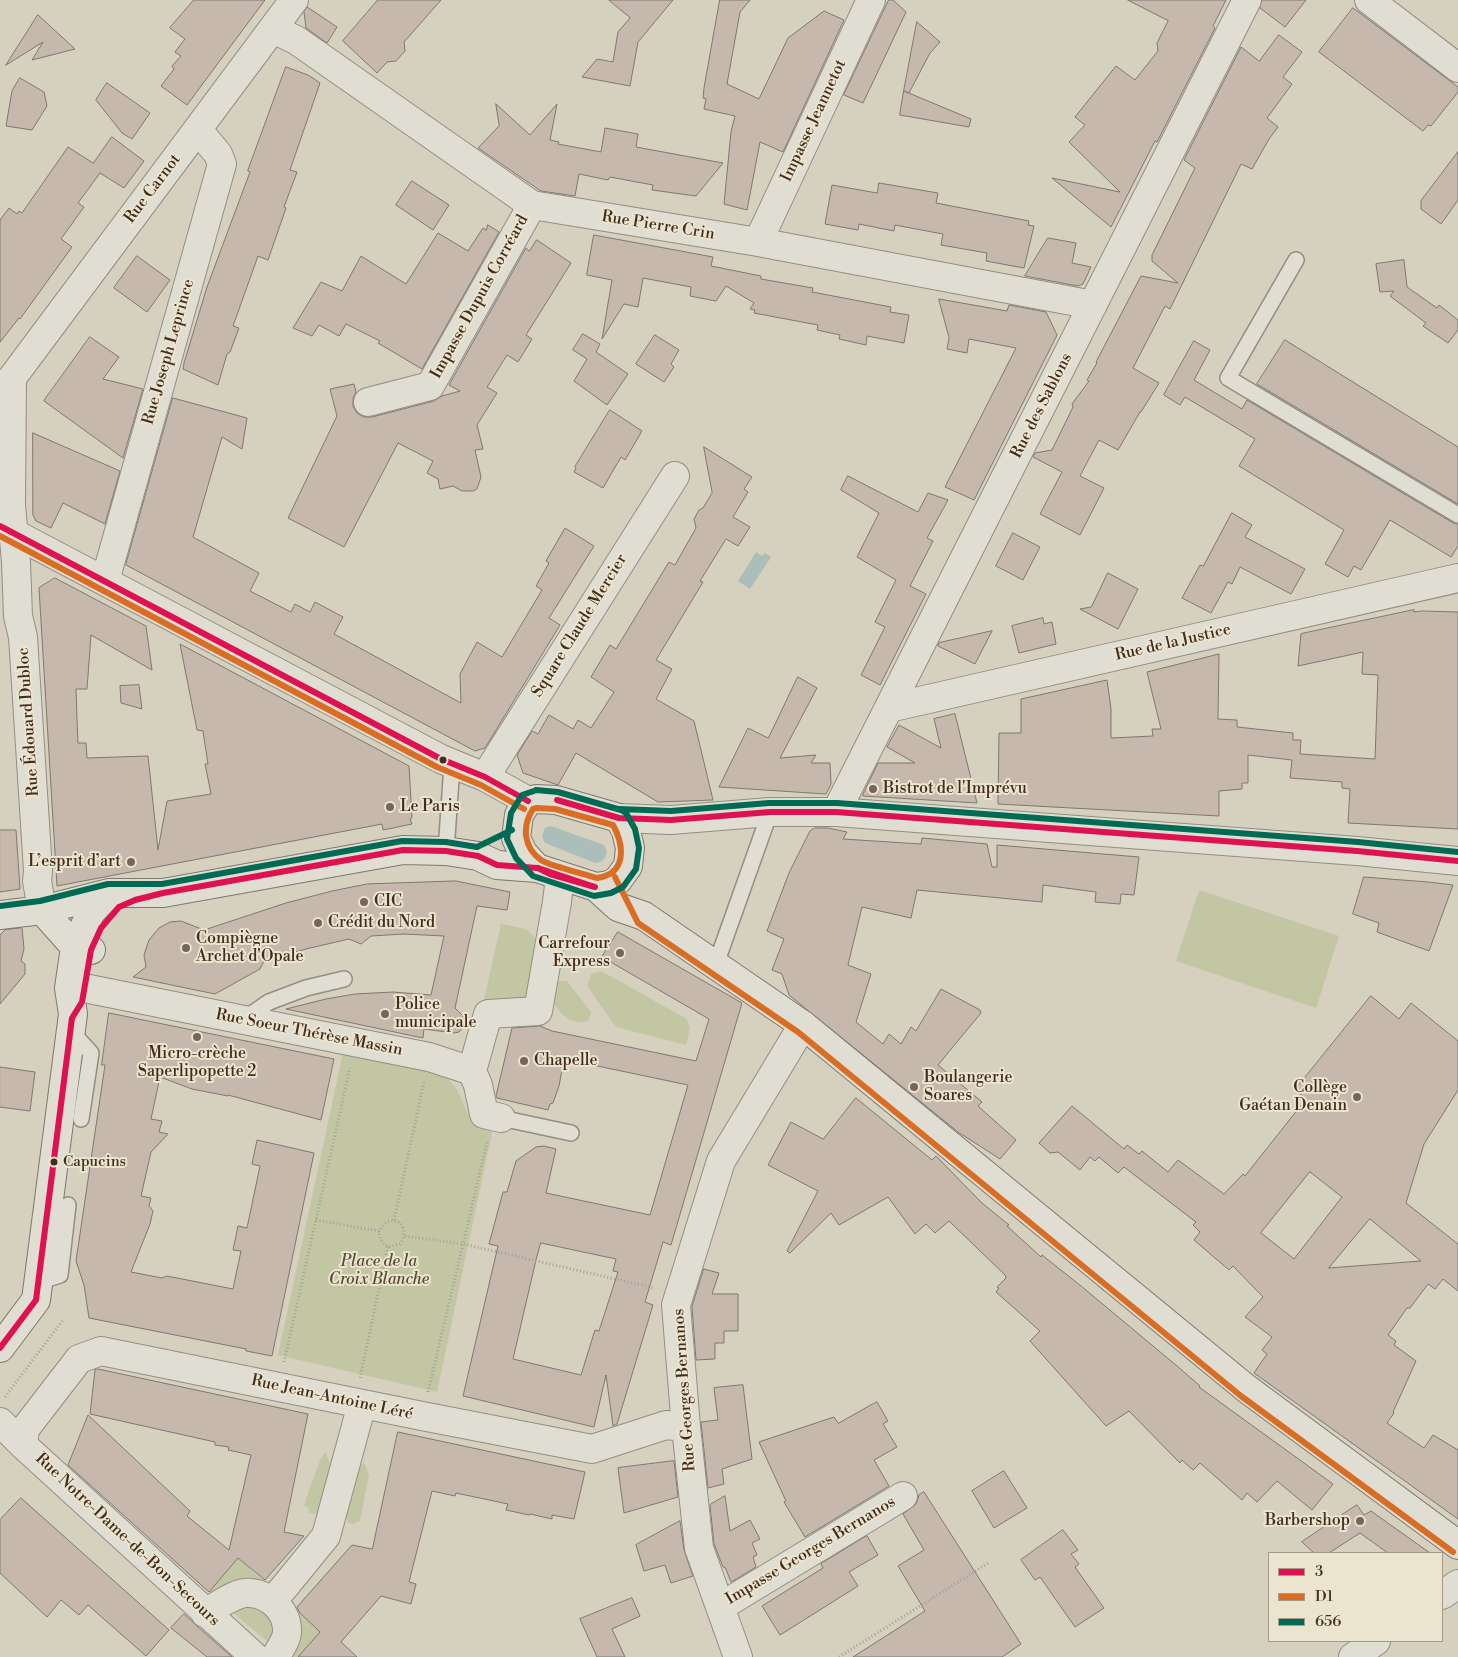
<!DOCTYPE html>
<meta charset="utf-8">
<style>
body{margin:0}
#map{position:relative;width:1458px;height:1657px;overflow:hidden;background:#d6d0be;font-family:"Libre Bodoni",serif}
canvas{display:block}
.legend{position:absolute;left:1268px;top:1552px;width:175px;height:90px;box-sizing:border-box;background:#ebe4ce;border:1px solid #a89a89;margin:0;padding:6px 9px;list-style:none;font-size:15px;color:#432c21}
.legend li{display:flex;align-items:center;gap:10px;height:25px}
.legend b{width:25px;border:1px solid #a89a89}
</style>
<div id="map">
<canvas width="1458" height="1657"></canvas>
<ul class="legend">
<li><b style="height:6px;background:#de1251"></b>3</li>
<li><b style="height:6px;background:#d96d23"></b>D1</li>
<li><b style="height:6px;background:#006b54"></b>656</li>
</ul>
</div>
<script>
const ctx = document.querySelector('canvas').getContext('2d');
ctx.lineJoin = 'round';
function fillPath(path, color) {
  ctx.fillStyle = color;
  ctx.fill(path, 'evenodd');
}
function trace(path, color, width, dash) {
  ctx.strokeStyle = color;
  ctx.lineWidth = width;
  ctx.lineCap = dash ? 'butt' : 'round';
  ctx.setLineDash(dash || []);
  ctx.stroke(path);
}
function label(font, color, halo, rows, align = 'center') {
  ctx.font = font + ' "Libre Bodoni",serif';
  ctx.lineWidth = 4;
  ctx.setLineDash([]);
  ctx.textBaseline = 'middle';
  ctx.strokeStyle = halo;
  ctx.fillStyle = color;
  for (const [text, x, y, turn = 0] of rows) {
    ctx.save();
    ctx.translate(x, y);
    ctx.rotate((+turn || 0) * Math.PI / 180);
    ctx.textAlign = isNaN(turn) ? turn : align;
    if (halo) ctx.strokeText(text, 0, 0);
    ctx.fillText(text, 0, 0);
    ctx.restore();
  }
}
const green = new Path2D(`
 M1199 890 1339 936 1316 1008 1176 961Z
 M501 924 526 929 534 937 537 947 527 997 517 1006 483 1004Z
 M601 971 687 1019 690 1028 686 1045 616 1027 587 986 591 974Z
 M556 981H567L591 1012 588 1021C566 1026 558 1009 547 994Z
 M343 1053 445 1075 458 1091 472 1124 493 1128 437 1392 278 1355Z
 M325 1452 330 1464 321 1511 314 1514 309 1513V1509L304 1505 320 1460Z
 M364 1462 369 1475 360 1521 353 1524 348 1523 347 1519 343 1516 358 1470Z
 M238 1558 264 1581H241L219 1594 209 1592Z
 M242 1599 276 1616V1634L268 1642 231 1611Z
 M295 1609 320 1632 298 1657H286Z`);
const water = new Path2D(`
 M756 552 762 556 765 553 771 557 750 589 738 581Z
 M551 826 604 845 607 852C605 859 603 862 595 863L545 843 542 836 545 828Z`);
const building = new Path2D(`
 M194 0H265L187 105 161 86 174 69 172 66 181 56 175 52 185 39 170 28Z
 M378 0H441L404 42 405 51 396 61 387 62 377 73 343 41Z
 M609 0H673L638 42 630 86 582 77 597 59 613 62 618 32 630 18Z
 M720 0H750L740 12 727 84 759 99 788 38 824 11 844 20 783 152 760 142 747 210 724 204 731 132 735 116 704 109 706 99 703 98 704 88Z
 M889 0H893L906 12 863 103 844 95Z
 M1128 0H1226L1213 26 1215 28 1157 142 1155 141 1111 227 1052 178 1120 192 1069 142 1085 125 1075 117 1116 66 1135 80 1158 51 1157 43 1168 21Z
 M1262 0H1306L1285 27 1260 8Z
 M307 7 337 27 327 43 306 28 304 12Z
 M1353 8 1458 87V92L1431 126 1428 125 1423 131 1319 52Z
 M38 15 75 49 32 60 43 42 6 65Z
 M917 22 940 42 930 53 909 93 904 91Z
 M1279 35 1302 52 1283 77 1292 84 1267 118 1278 127 1269 139 1252 169 1241 164 1170 309 1165 306 1133 368 1159 383 1141 412H1140L1118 450 1099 440 1080 476 1104 488 1080 535 1040 514 1062 472 1033 457 1035 453 1052 450 1073 407 1072 404 1089 381 1087 380 1097 363 1096 362 1141 276 1178 283 1152 261V255L1195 168 1184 160 1241 47 1259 61Z
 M286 67 308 75 320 83 290 170 297 172 284 207 286 208 268 260 258 256 233 326 239 328 230 352 227 354 218 385 183 369 184 363 207 287 250 172 248 171Z
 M20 78 44 92 47 106 32 130 6 126 12 91Z
 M107 83 150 113 132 139 122 133 96 100Z
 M904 91 971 119 969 127 900 115Z
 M496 104 530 135 557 104 550 140 559 142 558 144 601 152 605 128 638 134 636 147 723 163 696 196 652 190 653 185 610 177 608 180 579 174 575 196 541 191 478 148 499 126Z
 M112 137 144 161 124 188 100 173 78 203 84 207 61 239 72 247 20 319 19 318 0 342V220L9 208 17 214 19 211 22 213 68 147 93 163Z
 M1458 152V200L1441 224 1421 209V201Z
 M412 181 449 205 433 230 396 205Z
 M879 183 938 193 936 203 1029 221 1028 225 1034 226 1024 268 986 261 987 253 941 245 943 234 895 225 894 231 859 224 858 230 825 224 832 185 877 193Z
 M488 225 499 232 422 369 378 343 380 341 346 324 339 336 319 325 312 336 293 328 321 282 342 291 361 256 406 284 438 233 468 251 483 228 486 230Z
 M594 235 713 257 711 266 761 276V279L813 288 812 292 891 307 890 312 909 315 904 343 867 336 866 345 839 339 840 335 817 330 818 325 754 313 755 310 750 309 754 303 726 286 716 301 690 296 691 287 643 278 638 307 624 304 602 339 612 280 587 275Z
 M1048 238 1076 243 1072 263 1091 267 1083 284 1078 286 1025 276Z
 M537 240 571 263 526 335 532 339 518 362 507 355 487 387 497 393 477 425 483 449 475 450 481 477 477 489 473 491H462L453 486 440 489 438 479 427 473 433 461 398 443 344 547 288 518 337 416 330 389 354 384 356 392 353 398V406L357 413 364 417H372L434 401 442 396 460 391 449 385 526 248 529 251Z
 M137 256 170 280 147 312 114 288Z
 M1404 260 1407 287 1437 308 1439 305 1458 320V330L1448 343 1423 326 1426 323 1390 296 1394 291 1380 292 1376 264Z
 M939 299 1007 311 1009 305 1046 312 1057 335 974 500 945 487 1016 348 969 339 967 353 947 349 949 338Z
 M583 334 600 344 596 352 628 374 607 405 574 381 587 359 573 350Z
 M655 335 679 350 671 364 674 367 664 382 636 364Z
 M90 337 119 357 103 379 143 389 123 458 44 401Z
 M1285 340 1458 447V504L1257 384Z
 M1194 341 1210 350 1194 380 1242 409 1247 400 1453 523 1458 524V546L1451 557 1390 520 1361 570 1354 566 1348 577 1325 564 1344 530 1239 466 1255 439 1185 397 1180 405 1164 395Z
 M173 398 247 418 242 449 222 437 193 537 259 573 250 591 291 612 295 604 310 612 315 602 343 617 334 634 461 703 460 674 477 642 502 657 542 590 536 586 549 563 546 561 565 528 594 546 549 618 560 625 485 748 475 751 126 565Z
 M610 410 642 431 625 460 621 457 603 488 574 472 576 468 575 467Z
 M33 433 120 471 105 524 63 503 51 528 36 521 33 515Z
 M704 447 752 477 744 489 748 492 733 517 750 527 738 546 726 539 700 581 703 582 656 660 672 669 656 699 694 721 713 800 658 802 576 753 558 785 523 773 517 755 532 731 538 734 549 715 573 729 578 720 591 728 614 692 591 677 610 645 616 649 669 562 675 565 696 528 694 519 699 510 703 508 712 493Z
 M848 476 918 512 928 493 948 500 927 538 933 541 910 586 926 594 880 685 861 675 885 627 875 622 896 580 857 557 879 513 841 490Z
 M1232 513 1252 525 1245 537 1305 569 1291 594 1240 567 1232 584 1228 582 1211 613 1182 598 1200 565 1203 566Z
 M1013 533 1040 547 1023 580 996 566Z
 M1108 573 1138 589 1118 629 1080 609 1091 607Z
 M55 578 146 626 152 670 91 635 87 689H76L77 719 78 743H86L87 758 148 756 158 850 167 801 211 794 205 764H208L203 731 197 730 180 644 409 766 412 818 410 819 412 824 383 830 382 824 57 886 39 588Z
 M1414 610V612L1422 611 1458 612V829L1348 823 1350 789 1342 788V782L1290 778 1292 760 1248 755V783H1242V789L1219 791V816L998 804 999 733H1021V699L1107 680 1111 709V738L1153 736 1152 729H1161L1147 672 1219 654 1218 719 1237 720V727L1293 733V740H1301L1300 754 1375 759 1378 675 1362 674 1363 652 1298 666 1301 634Z
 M1043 618 1044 624 1052 622 1056 644 1019 653 1012 626Z
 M992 631 975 664 938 646 939 643Z
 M798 677 817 688 780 758 816 755 811 763H830L831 784 826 794 719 787 748 728 768 738Z
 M139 685 142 709 121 703 120 686Z
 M955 714 977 803 863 796V794L878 763H915L887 747 899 725 941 748 934 719Z
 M815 828H828L847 832 843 839 921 844 922 838 987 844 992 867H997V845L1139 857 1134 895 1121 894 1120 904 1095 902 1096 892 1043 885 1042 902 917 890 911 918 862 907 848 965 871 974 856 1022 883 1044 889 1034 901 1044 911 1027 916 1031 941 989 980 1010 981 1013 938 1065 982 1102 978 1106 1016 1140 1000 1159 958 1132 800 1004 789 995 782 974 772 970 784 939 767 931 789 873 810 831Z
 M0 830H16L20 889 0 892Z
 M1364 877 1428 882 1453 885 1429 951 1377 932 1379 923 1353 914Z
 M456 881 510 892 507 910 477 906 455 1008 463 1016 464 1022 462 1028 459 1032 454 1033 424 1029 423 1038 286 1009 326 999 355 994 393 992 431 995 444 936 404 934 371 936 361 944 349 939 306 949 264 961 260 969 215 994 133 977 146 967 144 955 149 940 159 928 170 922 181 921 204 930 286 903 332 891 367 884Z
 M22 928 24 949 21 961 25 964V974L0 1004V935L5 930Z
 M618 932 742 1003 671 1245 663 1242 645 1302 653 1305 617 1424 613 1426 606 1375 594 1427 463 1396 498 1246 489 1244 503 1192H507L516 1161 536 1147 544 1146 556 1149 546 1193 650 1215 688 1085 564 1059 559 1086 553 1103 550 1104 548 1110 497 1098 496 1096 512 1028 540 1026 552 1031 696 1061 709 1019 602 957ZM541 1243 616 1259 613 1271 618 1272 599 1331 595 1330 581 1375 513 1359 536 1260Z
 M1371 996 1399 1019 1411 1003 1458 1041V1090L1424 1144 1406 1203 1458 1244V1291L1443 1279 1435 1289 1428 1284 1410 1308H1407L1388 1335 1396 1341 1394 1345 1416 1361 1393 1412 1394 1413 1387 1423 1424 1448 1433 1435 1458 1450V1519L1254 1373 1267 1354 1262 1350 1272 1337 1245 1317 1263 1297 1233 1266 1229 1270 1194 1240 1200 1232 1193 1225 1196 1222 1124 1167 1118 1173 1099 1157 1095 1161 1090 1157 1080 1170 1058 1152 1050 1153 1039 1143 1072 1106 1124 1149 1127 1145 1139 1154 1142 1151 1168 1172 1178 1160 1224 1194 1243 1174 1245 1176 1306 1099 1295 1090ZM1310 1172 1342 1197 1294 1259 1261 1233ZM1370 1219 1421 1261 1329 1268Z
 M109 1013 334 1059 321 1120 228 1095V1096L192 1089 160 1077 151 1119 162 1121 159 1132 168 1134 151 1152 141 1196 151 1198 149 1206 153 1211 150 1224 131 1272 162 1278 167 1276 233 1289 241 1251 233 1250 238 1226 247 1228 260 1166 252 1164 257 1140 314 1153 272 1356 246 1351V1349L89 1318 84 1285 76 1261 105 1065H102Z
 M0 1067 35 1072 30 1111 0 1107Z
 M856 1098 932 1160 936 1156 982 1203 1009 1225 1007 1226 1041 1257 1042 1255 1081 1286 1177 1366 1200 1386 1199 1387 1333 1484 1312 1510 1277 1481 1257 1502 1247 1493 1242 1500 1200 1463 1193 1470 1182 1460 1180 1463 1129 1411 1106 1426 1030 1341 1040 1331 996 1292 999 1288 997 1287 1006 1278 1005 1275 949 1221 935 1233 926 1224 915 1234 888 1197 839 1225 831 1213 790 1253 787 1251 818 1191 768 1165 791 1122 823 1139Z
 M704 1269 719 1273 712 1294H738V1331H724V1343H715V1359L696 1360 692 1307Z
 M98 1369 308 1414 284 1532 304 1536 265 1580 238 1558 209 1592 68 1465 88 1415 190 1511 187 1516 229 1550 251 1455 228 1450 229 1447 215 1445V1442L90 1414 95 1370Z
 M743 1385 752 1459 722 1469 724 1484 708 1488 701 1422 718 1420 714 1388Z
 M877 1402 888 1421 883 1424 897 1447 874 1460 889 1486 805 1537 784 1502 786 1501 759 1442 834 1417 838 1423Z
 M398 1432 585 1472 574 1519 552 1515V1519L530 1514 529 1515 506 1510 508 1504 456 1493 455 1496 432 1491 409 1582 416 1584 411 1604 381 1596 341 1642 357 1657H298L320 1632 299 1612 297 1607 352 1545 372 1549Z
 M674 1461 678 1497 624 1513 618 1468Z
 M1004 1471 1027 1508 994 1528 972 1491Z
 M924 1492 1021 1644 1002 1657H853L925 1611 898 1566 924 1550 903 1514 916 1504 919 1495Z
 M725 1496 730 1531 750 1520 760 1539 752 1543 757 1555 753 1557 756 1567 731 1582 725 1567H723L714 1544 710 1505Z
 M21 1498 169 1630 146 1656 88 1605 79 1615 61 1600 47 1617 0 1573V1520Z
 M1357 1505 1364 1515 1371 1511 1430 1553H1388L1360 1533 1329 1553H1314L1302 1542Z
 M680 1521 684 1550 693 1576 671 1583 665 1565 644 1571 636 1545Z
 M1063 1530 1078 1550 1071 1554 1079 1564 1075 1567 1104 1608 1075 1627 1040 1577 1035 1580 1021 1560Z
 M867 1536 878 1555 849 1572 858 1586 780 1635 762 1606 823 1568 821 1564Z
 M632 1598 640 1616 612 1629 625 1657H597L580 1619Z
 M184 1614 197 1626 232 1657H207L171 1628Z`);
const path = new Path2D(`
 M316 1220 379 1231C390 1210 413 1224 400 1244L388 1247C381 1242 380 1239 379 1231
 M394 1220 424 1082
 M405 1236 463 1244 654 1288
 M284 1362 350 1068
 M360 1378 388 1247
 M428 1392 487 1142
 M5 1397 63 1320
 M839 1657 990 1562`);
const lane = new Path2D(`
 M1296 260 1228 378 1458 515
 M446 851 452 765
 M716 964 770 812
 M243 1020 269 1002 306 988 344 979
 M71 1031 91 1053 81 1119
 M501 1118 571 1133
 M38 1282 60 1275 68 1205`);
const street = new Path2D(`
 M1369 0 1458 68
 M273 29 296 40 532 205 758 242 1093 305
 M758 242 871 0
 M12 378 11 505 16 562 18 616 23 637 38 871 37 881 42 910
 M0 391 12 378 294 0
 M368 402 430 386 532 205
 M0 526 441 759 485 777 528 801
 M105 581 222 164 218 154 198 130
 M889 708 1458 578
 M485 777 675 476
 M836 812 1247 0
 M619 818 671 820 770 812H836L1357 851 1458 861
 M84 988 429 1057 472 1071 478 1085 484 1114 501 1118
 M472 1071 488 1014 538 1011 557 902 560 876
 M0 1422 23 1445 255 1657
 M23 1445 25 1429 79 1359 101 1351 422 1416 592 1449 666 1425 686 1427
 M1442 1595 1458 1584
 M273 1601 326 1536 362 1404
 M720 1607 903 1496
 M205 1613C218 1606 236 1591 251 1593 270 1595 286 1610 287 1629 288 1639 280 1649 275 1657
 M738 1657 699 1548 686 1427 676 1305 721 1161 803 1025
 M1353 1657 1376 1641`);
const secondary = new Path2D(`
 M536 799 556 800 619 818 626 831 630 848 628 866 618 880 609 885 596 887 537 868 523 853 516 838 519 815 528 801Z
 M596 887 618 907 644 916 803 1025 1247 1389 1458 1545
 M42 910 75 947 91 950
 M0 915 42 910 109 893H163L403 850 446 851 478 856 497 865 537 868
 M0 1348 36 1300 73 1014 69 988 75 947 91 912 109 893`);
const bus1 = new Path2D(`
 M0 526 441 759 485 777 528 801
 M557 800 619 818
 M557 800 619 818
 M619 818 671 820 770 812H836L1357 851 1458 861
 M538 868 595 887
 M538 868 550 874 595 887
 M0 1348 36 1300 72 1018 82 1002 91 950 101 928 119 907 135 900 163 893 403 850 446 851 478 856 497 865 537 868`);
const bus2 = new Path2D(`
 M0 536 437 767 481 785 524 809
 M537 808 555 809 613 825C625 847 626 874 597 878 585 874 550 866 541 860 523 847 522 826 533 809Z
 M615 877 638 923 798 1032 1241 1396 1453 1552`);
const bus3 = new Path2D(`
 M534 791 522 795 511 813 507 839 516 858 533 876 594 896 611 893 623 887 636 869 639 848 635 829 626 813 621 810 558 792 536 790
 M619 809 671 811 769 803H837L1358 842 1458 852
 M0 906 40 901 108 884H162L402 841 446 842 477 847 512 830`);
const markers = [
 [443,760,4.5,"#432c21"],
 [873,789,5,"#766558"],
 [390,807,5,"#766558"],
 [131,862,5,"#766558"],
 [364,902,5,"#766558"],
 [318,923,5,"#766558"],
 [186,948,5,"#766558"],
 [620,953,5,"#766558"],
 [385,1014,5,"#766558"],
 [197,1037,5,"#766558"],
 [524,1061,5,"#766558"],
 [914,1087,5,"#766558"],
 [1357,1097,5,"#766558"],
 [54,1162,4.5,"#432c21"],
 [1360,1521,5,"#766558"]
];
const busNames = [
 ["Capucins",63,1162]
];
const streetNames = [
 ["Impasse Jeannetot",814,121,-65],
 ["Rue Carnot",153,189,-53],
 ["Rue Pierre Crin",658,226,9],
 ["Impasse Dupuis Corréard",480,297,-61],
 ["Rue Joseph Leprince",169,352,-74],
 ["Rue des Sablons",1042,406,-63],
 ["Square Claude Mercier",580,626,-58],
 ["Rue de la Justice",1173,643,-13],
 ["Rue Édouard Dubloc",29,722,-94],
 ["Rue Soeur Thérèse Massin",309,1033,11],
 ["Rue Georges Bernanos",685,1390,-94],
 ["Rue Jean-Antoine Léré",332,1398,12],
 ["Rue Notre-Dame-de-Bon-Secours",127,1540,43],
 ["Impasse Georges Bernanos",811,1551,-31]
];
const poiNames = [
 ["Bistrot de l'Imprévu",883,789],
 ["Le Paris",400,807],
 ["L’esprit d’art",121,862,"right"],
 ["CIC",374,902],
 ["Crédit du Nord",328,923],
 ["Compiègne",196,939],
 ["Archet d'Opale",196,957],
 ["Carrefour",610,944,"right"],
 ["Express",610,962,"right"],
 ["Police",395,1005],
 ["municipale",395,1023],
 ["Micro-crèche",197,1054,"center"],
 ["Saperlipopette 2",197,1072,"center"],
 ["Chapelle",534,1061],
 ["Boulangerie",924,1078],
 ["Soares",924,1096],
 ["Collège",1347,1088,"right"],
 ["Gaétan Denain",1347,1106,"right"],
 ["Barbershop",1350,1521,"right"]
];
const parkNames = [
 ["Place de la",379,1262],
 ["Croix Blanche",379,1280]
];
fillPath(green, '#c2c6a3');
fillPath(water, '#abbeb9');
fillPath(building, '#c7b8ad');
trace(building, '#7f786e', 1);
trace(lane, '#948d83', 18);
trace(street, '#948d83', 30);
trace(secondary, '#7f786e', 30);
trace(path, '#a6a199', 3, [1, 2.5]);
trace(lane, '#e0ddd3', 15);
trace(street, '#e0ddd3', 28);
trace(secondary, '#e0ddd3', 28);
trace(bus1, '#de1251', 6);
trace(bus2, '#d96d23', 6);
trace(bus3, '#006b54', 6);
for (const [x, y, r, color] of markers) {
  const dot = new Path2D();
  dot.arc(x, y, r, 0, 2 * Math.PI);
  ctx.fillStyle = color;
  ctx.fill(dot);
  trace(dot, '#ebe4ce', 2);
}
label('15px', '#432c21', '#ebe4ce', busNames, 'left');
label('16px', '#432c21', '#ebe4ce', streetNames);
label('16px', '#432c21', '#ebe4ce', poiNames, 'left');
label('italic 16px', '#594937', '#ebe4ce', parkNames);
</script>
